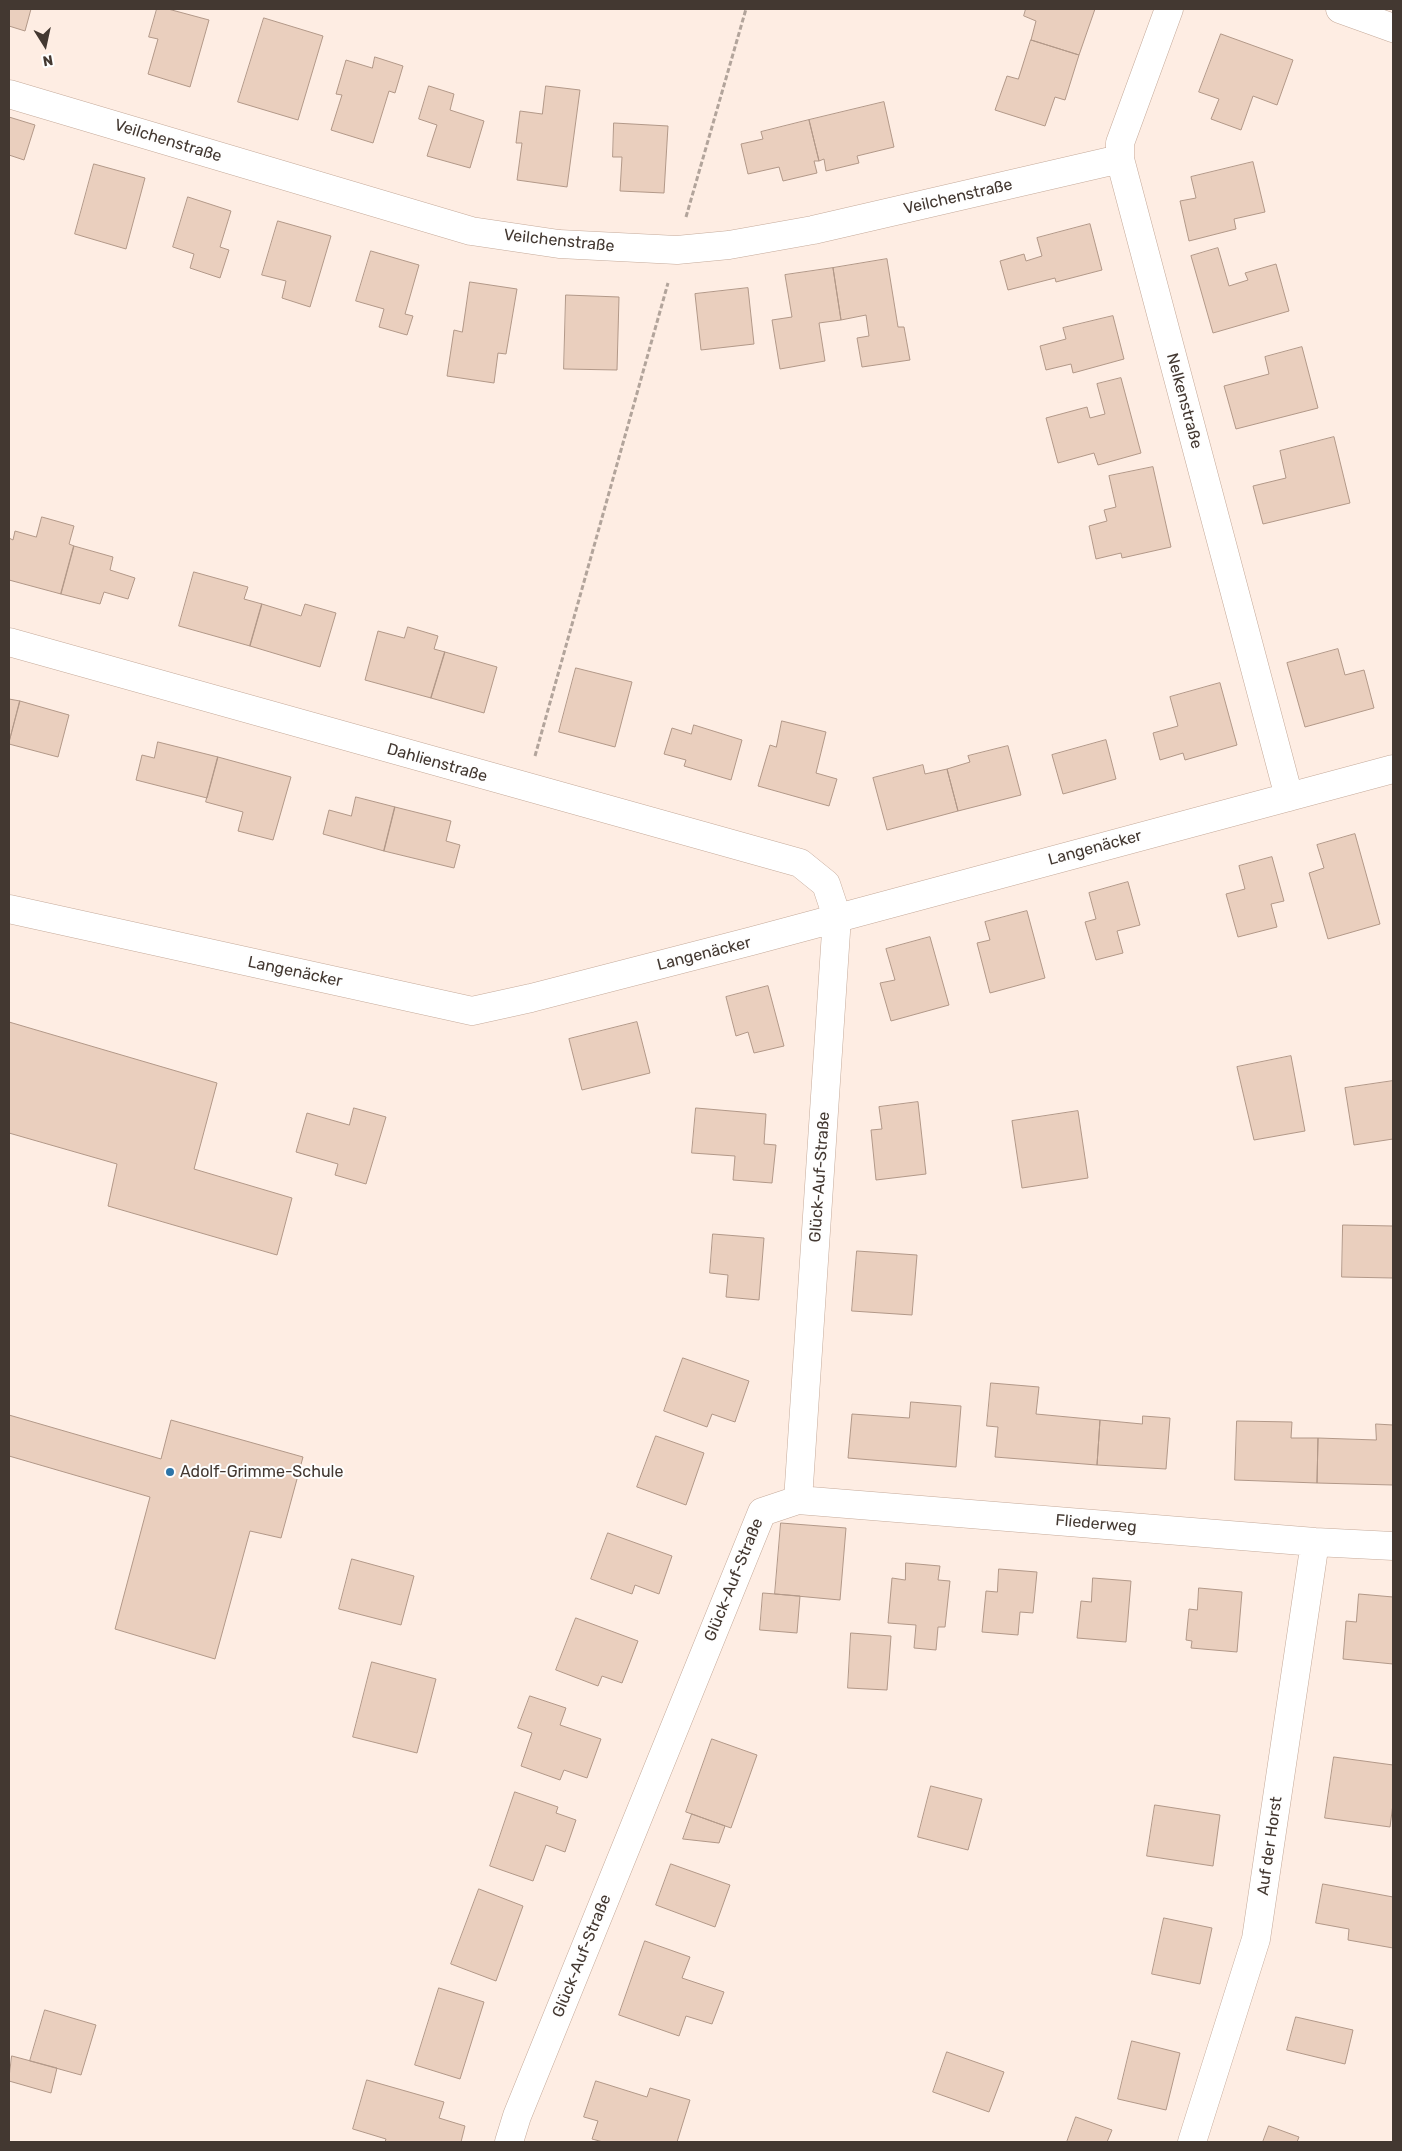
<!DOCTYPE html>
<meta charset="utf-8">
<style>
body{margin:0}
#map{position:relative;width:1402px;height:2151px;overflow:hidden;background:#feede3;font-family:Rubik,sans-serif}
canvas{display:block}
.frame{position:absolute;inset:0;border:10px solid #433831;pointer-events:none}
.north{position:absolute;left:20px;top:20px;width:50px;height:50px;-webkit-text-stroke:4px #fefefe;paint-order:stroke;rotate:170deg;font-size:14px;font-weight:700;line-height:20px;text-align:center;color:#433831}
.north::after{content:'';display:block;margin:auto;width:18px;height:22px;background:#433831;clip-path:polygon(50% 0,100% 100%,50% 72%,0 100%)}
</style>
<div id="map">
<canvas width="1402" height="2151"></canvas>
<div class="frame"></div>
<div class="north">N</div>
</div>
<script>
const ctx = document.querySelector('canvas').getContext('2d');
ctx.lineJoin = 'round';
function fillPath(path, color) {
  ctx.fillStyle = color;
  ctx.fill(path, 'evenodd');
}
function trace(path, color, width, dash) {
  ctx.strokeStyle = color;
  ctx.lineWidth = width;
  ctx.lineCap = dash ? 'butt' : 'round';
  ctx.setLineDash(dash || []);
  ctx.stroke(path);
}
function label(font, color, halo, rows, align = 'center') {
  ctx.font = font + ' Rubik,sans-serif';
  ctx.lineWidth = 4;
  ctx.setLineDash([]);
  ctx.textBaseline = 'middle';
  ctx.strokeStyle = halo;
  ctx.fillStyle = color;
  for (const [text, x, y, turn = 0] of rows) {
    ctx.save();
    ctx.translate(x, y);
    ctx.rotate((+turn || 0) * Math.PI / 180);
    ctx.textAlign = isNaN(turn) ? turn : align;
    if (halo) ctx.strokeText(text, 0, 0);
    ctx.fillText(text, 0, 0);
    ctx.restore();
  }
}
const building = new Path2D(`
 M9 9H31L25 31 9 26Z
 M157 9H168L209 20 190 87 148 74 158 39 149 37Z
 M1026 9H1095L1079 55 1031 40 1036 21 1024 16Z
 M264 18 323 36 298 120 238 102Z
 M1221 34 1293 60 1277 105 1253 96 1241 130 1211 119 1219 99 1199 92Z
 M1031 40 1079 55 1065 100 1055 97 1045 126 995 110 1007 76 1018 79Z
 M375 57 403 66 395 93 389 91 373 143 331 130 342 95 336 94 346 60 372 68Z
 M429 86 454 94 450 110 484 121 470 168 427 156 437 125 419 119Z
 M546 86 580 90 567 187 517 180 522 143H516L520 111 542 114Z
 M884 102 894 147 857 156 859 163 826 171 824 159 819 161 809 120Z
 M9 117 35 125 24 160 9 155Z
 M809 120 819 161H814L817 173 783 181 779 167 748 174 741 144 763 139 761 132Z
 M614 123 668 126 664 193 620 191 622 157H613Z
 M1253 162 1265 212 1234 219 1236 229 1189 241 1180 201 1196 198 1191 177Z
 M94 164 145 178 126 249 75 234Z
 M188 197 231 211 220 247 229 250 220 278 190 268 194 254 173 247Z
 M278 221 331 236 310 307 282 298 286 281 262 275Z
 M1090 224 1102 270 1056 282 1055 278 1008 290 1000 261 1024 254 1026 261 1042 256 1037 238Z
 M1218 248 1229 286 1248 280 1245 273 1276 264 1289 311 1213 333 1191 256Z
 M371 251 419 265 405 314 413 316 407 335 379 327 384 309 356 301Z
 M887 259 898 327H904L910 360 862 367 857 338 869 336 866 315 841 320 833 268Z
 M833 268 841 320 819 323 825 361 780 369 772 320 792 317 785 275Z
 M470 282 517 289 506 354 498 353 494 383 447 376 454 330 462 332Z
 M748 288 754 344 701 350 695 294Z
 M566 295 619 297 617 370 564 369Z
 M1113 316 1124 359 1073 373 1071 364 1046 370 1040 346 1066 339 1063 328Z
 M1302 347 1318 408 1236 429 1224 386 1269 374 1265 357Z
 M1121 378 1141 453 1098 465 1094 453 1058 463 1046 418 1087 407 1090 418 1105 414 1097 384Z
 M1334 437 1350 503 1263 524 1253 486 1286 478 1280 451Z
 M1153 467 1171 547 1122 558 1121 553 1096 559 1089 526 1107 521 1104 510 1116 507 1109 476Z
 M42 517 74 526 69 544 74 546 61 594 9 580V538L13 540 15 531 36 537Z
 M74 546 113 557 110 570 135 578 128 599 104 592 100 604 61 594Z
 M194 572 248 587 244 599 262 604 250 646 179 626Z
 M262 604 301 616 305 604 336 613 320 667 250 646Z
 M408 627 438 636 434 649 445 652 431 698 365 680 378 631 404 638Z
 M1338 649 1345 675 1364 670 1374 708 1305 727 1287 663Z
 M445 652 497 667 484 713 431 698Z
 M576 668 632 682 615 747 559 732Z
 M1220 683 1237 745 1185 760 1183 753 1160 760 1153 733 1178 726 1170 697Z
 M9 699 20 701 9 742Z
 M20 701 69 715 58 757 9 744Z
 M782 721 826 732 816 773 837 779 829 806 758 786 770 745 776 747Z
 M694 725 742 740 731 780 684 766 686 760 664 754 672 728 691 734Z
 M1106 740 1116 779 1063 794 1052 755Z
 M158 742 218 757 207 798 136 780 142 755 154 758Z
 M1008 746 1021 795 958 811 947 769 970 762 968 756Z
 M218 757 291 777 273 840 238 831 243 812 206 802Z
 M923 765 925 774 947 769 958 811 887 830 873 778Z
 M356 797 395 807 384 851 323 834 329 810 351 816Z
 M395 807 451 821 446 841 460 845 454 868 384 851Z
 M1355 834 1380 924 1328 939 1309 873 1324 868 1317 845Z
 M1272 857 1284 901 1271 904 1277 927 1238 937 1226 894 1245 889 1239 866Z
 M1128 882 1140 925 1117 931 1123 953 1096 960 1085 922 1096 919 1089 893Z
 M1027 911 1045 978 990 993 977 943 990 940 985 922Z
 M930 937 949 1005 891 1021 880 983 895 980 886 949Z
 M768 986 784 1046 754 1053 748 1032 736 1036 726 997Z
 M9 1022 217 1083 194 1169 292 1198 277 1255 108 1206 117 1164 9 1133Z
 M637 1022 650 1073 582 1090 569 1039Z
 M1291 1056 1305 1131 1254 1140 1237 1067Z
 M1393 1081V1139L1354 1145 1345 1088Z
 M918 1102 926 1174 876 1180 871 1130 882 1129 879 1107Z
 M354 1108 386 1117 366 1184 335 1175 338 1164 296 1152 307 1113 349 1125Z
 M696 1108 766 1114 764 1144 776 1145 772 1183 733 1180 735 1156 692 1153Z
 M1078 1111 1088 1178 1022 1188 1012 1121Z
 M1343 1225 1393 1226V1278L1342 1277Z
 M713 1234 764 1238 759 1300 726 1297 728 1275 710 1273Z
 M857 1251 917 1255 912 1315 852 1311Z
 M683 1358 749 1381 735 1422 712 1414 707 1427 664 1411Z
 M991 1383 1039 1387 1036 1414 1100 1420 1097 1465 995 1457 998 1427 987 1426Z
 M911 1402 961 1406 956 1467 848 1458 852 1414 909 1418Z
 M9 1415 161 1459 171 1420 303 1457 281 1538 250 1531 215 1659 115 1629 150 1497 9 1456Z
 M1143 1416 1170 1418 1166 1469 1097 1465 1100 1420 1142 1424Z
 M1237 1421 1292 1422 1291 1438H1318L1317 1483 1235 1480Z
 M1376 1424 1393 1425V1485L1317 1483 1318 1438 1376 1440Z
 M656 1436 704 1453 686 1505 637 1487Z
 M781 1523 846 1528 840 1600 775 1594Z
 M608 1533 672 1556 659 1594 635 1585 632 1594 591 1579Z
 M352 1559 414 1576 401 1625 339 1609Z
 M906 1563 940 1566 938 1580 950 1581 945 1627H938L936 1650 914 1648 916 1625 888 1623 892 1578 905 1580Z
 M999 1569 1037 1572 1033 1613 1020 1612 1018 1635 982 1632 986 1591 997 1592Z
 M1093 1578 1131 1581 1126 1642 1077 1638 1081 1601 1091 1602Z
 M1199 1588 1242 1592 1237 1652 1191 1648 1192 1641 1186 1640 1189 1609 1197 1610Z
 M763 1593 800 1596 797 1633 760 1630Z
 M1359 1594 1393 1597V1664L1343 1659 1346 1621 1356 1622Z
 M576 1618 638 1641 622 1683 602 1676 598 1686 556 1670Z
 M851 1633 891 1636 887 1690 848 1688Z
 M372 1662 436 1679 417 1753 353 1737Z
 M530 1696 566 1708 560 1725 601 1739 587 1778 564 1770 560 1780 521 1766 532 1733 518 1728Z
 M712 1739 757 1755 731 1828 686 1812Z
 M1334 1757 1393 1765V1804L1390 1827 1325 1818Z
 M931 1786 982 1799 968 1850 918 1837Z
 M515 1792 558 1807 556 1813 576 1820 565 1852 546 1845 533 1881 490 1866Z
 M1155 1805 1220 1815 1213 1866 1147 1856Z
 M692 1814 725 1826 719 1843 683 1839Z
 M671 1864 730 1885 715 1927 656 1905Z
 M1323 1884 1393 1897V1948L1348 1940 1349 1929 1316 1923Z
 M479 1889 523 1906 496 1981 451 1964Z
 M1164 1918 1212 1928 1200 1984 1152 1974Z
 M645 1941 690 1957 682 1978 724 1992 712 2024 686 2016 679 2036 619 2015Z
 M439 1988 484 2002 460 2079 415 2065Z
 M45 2010 96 2025 81 2075 30 2061Z
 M1296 2017 1353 2030 1345 2064 1287 2050Z
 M1132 2041 1180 2053 1166 2110 1118 2099Z
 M947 2052 1004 2072 989 2112 933 2092Z
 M12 2056 57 2068 51 2093 9 2081Z
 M367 2080 444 2102 439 2118 465 2126 461 2142H385L386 2139 353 2129Z
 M596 2081 647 2097 650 2088 690 2100 677 2142H603L592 2139 598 2121 584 2117Z
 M1076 2117 1112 2130 1107 2142H1067Z
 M1269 2126 1299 2137 1297 2142H1263Z`);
const path = new Path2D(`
 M686 217 746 9
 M535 756 668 283`);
const minor = new Path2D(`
 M1169 9 1120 143V159L1289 797
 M1340 9 1393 28
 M9 94 471 231 559 244 677 250 729 245 813 230 1120 159
 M9 642 800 863 826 884 837 917 798 1500
 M9 909 472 1011 531 998 752 941 1393 769
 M509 2142 517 2116 762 1512 798 1500 1315 1542 1393 1546
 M1192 2142 1256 1939 1315 1542`);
const markers = [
 [170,1472,5,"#2c74a8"]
];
const streetNames = [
 ["Veilchenstraße",168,141,17],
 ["Veilchenstraße",958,197,-13],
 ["Veilchenstraße",559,241,6],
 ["Nelkenstraße",1184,401,75],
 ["Dahlienstraße",437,763,16],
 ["Langenäcker",1095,848,-15],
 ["Langenäcker",704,954,-14],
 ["Langenäcker",295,972,12],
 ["Glück-Auf-Straße",820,1177,-86],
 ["Fliederweg",1096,1524,5],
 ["Glück-Auf-Straße",734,1580,-68],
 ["Auf der Horst",1270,1846,-82],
 ["Glück-Auf-Straße",582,1956,-68]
];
const poiNames = [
 ["Adolf-Grimme-Schule",180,1472]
];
fillPath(building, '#eacfbe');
trace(building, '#b29888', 1);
trace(minor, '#c5aa9a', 29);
trace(path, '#b2a49b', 3, [5, 2.5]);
trace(minor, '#fff', 28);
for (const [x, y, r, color] of markers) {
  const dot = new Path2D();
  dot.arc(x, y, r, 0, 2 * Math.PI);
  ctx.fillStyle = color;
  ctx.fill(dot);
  trace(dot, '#fefefe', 2);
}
label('16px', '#433831', '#fefefe', streetNames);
label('16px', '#433831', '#fefefe', poiNames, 'left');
</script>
